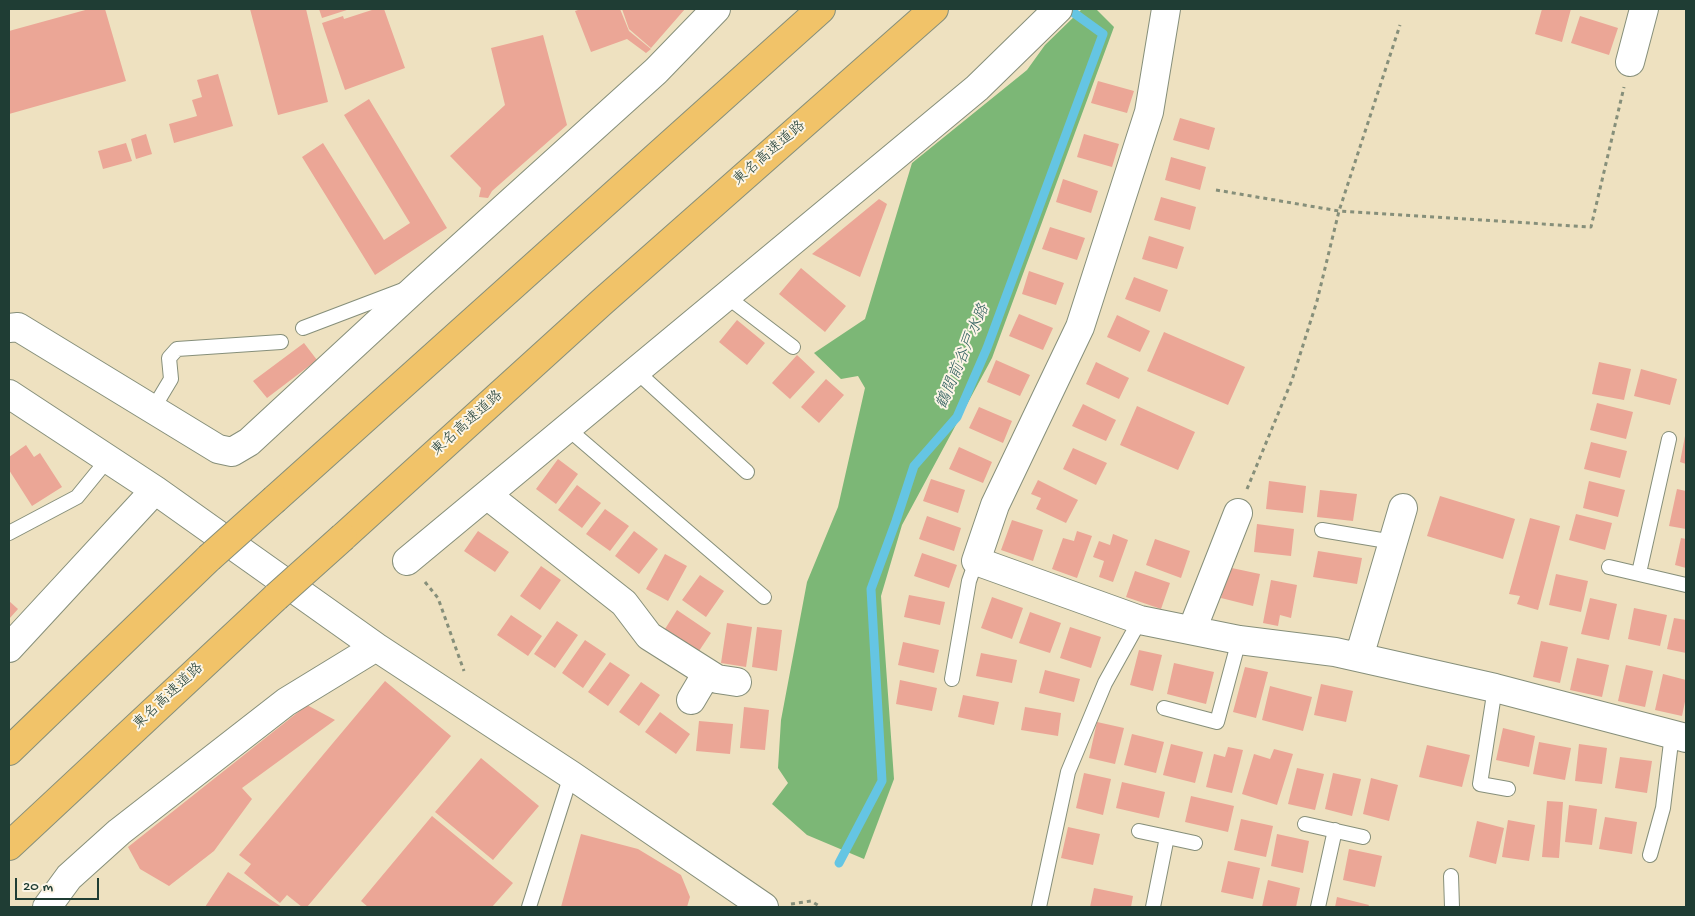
<!DOCTYPE html>
<meta charset="utf-8">
<style>
body{margin:0}
#map{position:relative;width:1695px;height:916px;overflow:hidden;background:#eee1c0;font-family:"Gochi Hand",sans-serif}
canvas{display:block}
.frame{position:absolute;inset:0;border:10px solid #1f3d34;pointer-events:none}
.scale{position:absolute;left:15px;top:878px;width:84px;height:22px;box-sizing:border-box;border:2px solid #1f3d34;border-top:0;padding-left:6px;font-size:15px;line-height:18px;white-space:nowrap;color:#1f3d34;-webkit-text-stroke:4px #fcf5e5;paint-order:stroke}
</style>
<div id="map">
<canvas width="1695" height="916"></canvas>
<div class="frame"></div>
<div class="scale">20 m</div>
</div>
<script>
const ctx = document.querySelector('canvas').getContext('2d');
ctx.lineJoin = 'round';
function fillPath(path, color) {
  ctx.fillStyle = color;
  ctx.fill(path, 'evenodd');
}
function trace(path, color, width, dash) {
  ctx.strokeStyle = color;
  ctx.lineWidth = width;
  ctx.lineCap = dash ? 'butt' : 'round';
  ctx.setLineDash(dash || []);
  ctx.stroke(path);
}
function label(font, color, halo, rows, align = 'center') {
  ctx.font = font + ' "Gochi Hand","Klee One",sans-serif';
  ctx.lineWidth = 4;
  ctx.setLineDash([]);
  ctx.textBaseline = 'middle';
  ctx.strokeStyle = halo;
  ctx.fillStyle = color;
  for (const [text, x, y, turn = 0] of rows) {
    ctx.save();
    ctx.translate(x, y);
    ctx.rotate((+turn || 0) * Math.PI / 180);
    ctx.textAlign = isNaN(turn) ? turn : align;
    if (halo) ctx.strokeText(text, 0, 0);
    ctx.fillText(text, 0, 0);
    ctx.restore();
  }
}
const forest = new Path2D(`
 M1082 9H1096L1114 27 992 358 902 525 881 596 894 779 864 859 807 835 772 804 788 783 778 768 781 720 807 582 838 507 865 388 858 376 841 379 814 353 865 319 912 163 1027 70 1045 45Z`);
const stream = new Path2D(`
 M839 863 882 781 871 589 896 521 914 466 957 417 987 348 1103 34 1074 13`);
const building = new Path2D(`
 M89 9H105L126 81 9 114V31Z
 M250 9H306L328 102 278 115Z
 M319 9H350L322 18Z
 M375 9H384L405 68 345 90 322 23 343 16 344 19Z
 M581 9H620L629 31 651 49 646 53 627 39 591 52 575 11Z
 M622 9H685L651 48 629 29Z
 M1542 9H1571L1562 42 1535 34Z
 M1580 16 1618 28 1609 55 1571 43Z
 M543 35 567 125 492 191 488 198 479 197 481 188 450 156 505 105 491 48Z
 M218 74 233 126 174 143 169 124 197 116 192 100 202 97 197 80Z
 M1098 81 1134 91 1127 113 1091 103Z
 M369 99 447 228 375 275 302 157 323 143 384 240 410 223 344 115Z
 M1180 118 1215 128 1209 150 1173 140Z
 M146 134 152 154 136 159 131 139Z
 M1084 134 1119 144 1112 167 1077 157Z
 M126 143 132 161 103 169 98 151Z
 M1171 157 1206 167 1200 190 1165 180Z
 M1063 179 1098 191 1091 213 1056 202Z
 M1161 197 1196 207 1190 230 1154 220Z
 M879 199 887 204 860 277 812 254Z
 M1050 227 1085 238 1077 260 1042 249Z
 M1149 236 1184 247 1177 269 1142 259Z
 M801 268 846 306 825 332 779 294Z
 M1029 271 1064 283 1056 305 1022 294Z
 M1134 277 1168 290 1160 312 1125 299Z
 M1019 314 1053 328 1043 350 1009 336Z
 M1117 315 1150 331 1140 352 1107 337Z
 M737 320 765 343 747 365 719 342Z
 M1164 332 1245 367 1228 405 1147 371Z
 M304 343 317 360 267 398 253 381Z
 M797 355 815 372 790 399 772 383Z
 M996 360 1030 375 1020 396 987 382Z
 M1096 362 1129 378 1119 399 1086 384Z
 M1599 362 1631 369 1624 400 1592 394Z
 M1641 369 1677 379 1670 405 1634 396Z
 M826 379 844 395 819 423 801 407Z
 M1597 403 1633 412 1626 439 1590 430Z
 M1083 404 1116 420 1106 441 1072 426Z
 M1137 406 1195 432 1178 470 1120 445Z
 M979 407 1012 421 1003 443 969 428Z
 M1685 436H1686V464L1680 462Z
 M1591 442 1627 451 1620 478 1584 469Z
 M26 445 34 457 40 453 62 487 32 506 9 470V457Z
 M959 447 992 462 983 483 949 469Z
 M1073 448 1107 463 1096 485 1063 469Z
 M558 459 578 474 556 504 536 489Z
 M931 479 965 490 958 513 923 501Z
 M1038 480 1078 500 1066 523 1036 509 1041 498 1031 494Z
 M1269 481 1306 486 1303 513 1266 509Z
 M1589 481 1625 490 1618 517 1583 508Z
 M577 485 601 503 582 528 558 510Z
 M1677 489 1686 491V529L1669 526Z
 M1320 490 1357 494 1353 521 1317 517Z
 M1440 496 1515 519 1503 559 1427 536Z
 M605 509 629 526 610 551 586 534Z
 M1576 514 1612 523 1605 550 1569 540Z
 M927 516 961 528 954 551 919 539Z
 M1530 518 1560 526 1538 610 1517 604 1520 596 1509 594Z
 M1012 520 1043 530 1033 561 1001 550Z
 M1257 524 1294 529 1291 556 1254 552Z
 M478 531 509 552 495 572 464 551Z
 M634 531 658 549 639 574 615 556Z
 M1077 531 1092 536 1077 578 1052 569 1063 538 1074 541Z
 M1113 534 1128 540 1113 582 1099 577 1104 561 1093 557 1099 541 1110 545Z
 M1681 538 1686 539V568L1675 565Z
 M1155 539 1190 551 1181 578 1146 565Z
 M1318 551 1362 558 1357 584 1313 577Z
 M922 553 957 565 949 588 914 576Z
 M665 554 687 566 668 601 646 589Z
 M541 566 561 580 540 610 520 596Z
 M1227 567 1260 574 1253 606 1221 598Z
 M1135 571 1170 583 1161 609 1126 597Z
 M1556 574 1588 581 1581 612 1549 605Z
 M700 575 724 591 706 617 682 600Z
 M1271 580 1297 585 1291 618 1280 615 1278 626 1263 623Z
 M909 595 945 602 940 625 904 617Z
 M992 597 1023 608 1012 639 981 628Z
 M1590 598 1617 604 1609 640 1581 634Z
 M9 601 18 609 9 619Z
 M1634 608 1667 615 1660 646 1628 639Z
 M677 610 711 633 699 651 665 629Z
 M1030 612 1061 623 1050 653 1019 643Z
 M511 615 542 636 528 656 497 635Z
 M1674 618 1686 620V653L1667 649Z
 M557 621 578 635 555 668 534 654Z
 M727 623 752 627 746 667 721 663Z
 M757 627 782 630 777 671 752 667Z
 M1070 627 1101 637 1091 668 1060 658Z
 M585 640 606 654 583 688 562 673Z
 M1541 641 1568 647 1560 683 1533 677Z
 M903 642 939 650 934 673 898 665Z
 M1139 650 1162 655 1153 691 1130 685Z
 M981 653 1017 660 1012 683 976 676Z
 M1577 658 1609 665 1602 697 1570 690Z
 M610 662 630 675 608 706 588 692Z
 M1174 663 1214 672 1206 704 1167 694Z
 M1626 665 1653 671 1645 707 1618 701Z
 M1245 667 1268 672 1256 718 1233 712Z
 M1045 670 1080 679 1074 702 1039 693Z
 M1663 674 1686 680V697L1682 716 1655 710Z
 M900 680 937 688 932 711 896 704Z
 M385 681 451 736 307 907H302L287 895 280 903 244 873 251 864 239 855Z
 M641 682 660 695 639 726 619 712Z
 M1321 684 1353 691 1346 722 1314 715Z
 M1270 686 1312 697 1303 731 1262 720Z
 M963 695 999 702 994 725 958 717Z
 M307 705 335 720 242 788 252 799 214 851 169 886 140 869 128 847Z
 M744 707 769 710 765 750 740 748Z
 M1025 707 1061 713 1058 736 1021 730Z
 M660 712 690 734 676 754 645 732Z
 M699 721 733 724 730 754 696 751Z
 M1097 722 1124 728 1115 764 1089 758Z
 M1503 728 1535 736 1529 767 1496 760Z
 M1132 734 1164 742 1156 773 1124 765Z
 M1539 742 1571 748 1565 780 1533 774Z
 M1171 744 1203 752 1195 783 1163 775Z
 M1579 744 1607 748 1602 784 1575 781Z
 M1427 745 1470 755 1462 787 1419 777Z
 M1228 747 1243 750 1232 793 1206 787 1214 754 1225 757Z
 M1274 749 1293 754 1277 805 1242 794 1254 754 1270 759Z
 M1620 757 1652 761 1647 793 1615 788Z
 M481 758 539 806 493 860 435 812Z
 M1297 768 1324 774 1315 810 1288 804Z
 M1084 773 1111 779 1103 815 1076 808Z
 M1333 773 1361 779 1352 816 1325 809Z
 M1371 778 1398 785 1389 821 1363 814Z
 M1122 782 1165 792 1159 818 1116 808Z
 M1191 796 1234 806 1228 832 1185 822Z
 M1547 801 1563 802 1559 858 1542 857Z
 M1569 805 1597 809 1592 845 1565 842Z
 M432 816 513 883 492 907H368L361 901Z
 M1605 817 1637 822 1632 854 1599 849Z
 M1241 819 1273 826 1266 857 1234 850Z
 M1508 820 1535 825 1529 861 1502 857Z
 M1477 821 1504 828 1496 864 1469 857Z
 M1068 827 1100 834 1093 865 1061 858Z
 M581 834 638 849 681 875 690 897 687 907H561Z
 M1277 834 1309 841 1303 873 1271 866Z
 M1349 849 1382 856 1375 887 1343 880Z
 M1228 861 1260 868 1253 899 1221 892Z
 M228 872 282 907H205Z
 M1268 880 1300 888 1296 907H1262Z
 M1094 888 1133 896 1131 907H1090Z
 M1337 897 1369 905 1368 907H1335Z`);
const path = new Path2D(`
 M1216 190 1339 211 1591 227 1624 87
 M1247 489 1292 380 1317 301 1339 211 1400 25
 M425 582 438 598 464 671
 M791 904 811 901 821 907`);
const service = new Path2D(`
 M726 296 793 347
 M303 328 403 290
 M636 371 747 472
 M153 409 171 379 169 358 177 349 281 342
 M567 428 764 597
 M1322 530 1393 542
 M9 533 77 497 108 459
 M1609 567 1686 585
 M1639 573 1669 439
 M952 679 969 581 976 561
 M1495 688 1480 784 1508 789
 M1164 708 1217 722 1239 640
 M1305 824 1363 837
 M1139 831 1195 843
 M1650 855 1663 808 1672 734
 M1451 876 1452 907
 M529 907 571 775
 M1039 907 1068 772 1105 683 1140 620
 M1153 907 1167 837
 M1318 907 1335 830`);
const minor = new Path2D(`
 M1166 9 1149 112 1080 327 995 505 976 561 1140 620 1239 640 1335 652 1495 688 1686 738
 M1630 62 1644 9
 M9 328 18 327 218 449 232 452 249 442 420 284 656 71 716 9
 M9 394 155 490 376 647 571 775 764 907
 M487 495 624 603 649 636 717 679 737 682
 M407 561 977 88 1058 9
 M1192 630 1238 513
 M9 648 155 490
 M1359 657 1403 508
 M691 700 707 673
 M47 907 69 877 119 832 286 702 376 647`);
const motorway = new Path2D(`
 M275 499 821 9
 M343 537 602 302 934 9
 M9 751 209 558
 M9 846 276 597`);
const motorwayBridge = new Path2D(`
 M209 558 275 499
 M276 597 343 537`);
const streetNames = [
 ["東名高速道路",770,154,-41],
 ["東名高速道路",468,424,-42],
 ["東名高速道路",169,697,-43]
];
const waterNames = [
 ["鶴間前谷戸水路",964,357,-67]
];
fillPath(forest, '#7cb776');
trace(stream, '#65c5e3', 9);
fillPath(building, '#eba696');
trace(service, '#868f7a', 16);
trace(minor, '#868f7a', 30);
trace(motorway, '#868f7a', 30);
trace(path, '#868f7a', 3, [4, 4]);
trace(service, '#fff', 14);
trace(minor, '#fff', 28);
trace(motorway, '#f1c369', 28);
trace(motorwayBridge, '#868f7a', 30, []);
trace(motorwayBridge, '#f1c369', 28);
label('15px', '#1f3d34', '#fcf5e5', streetNames);
label('italic 16px', '#305f60', '#fcf5e5', waterNames);
</script>
